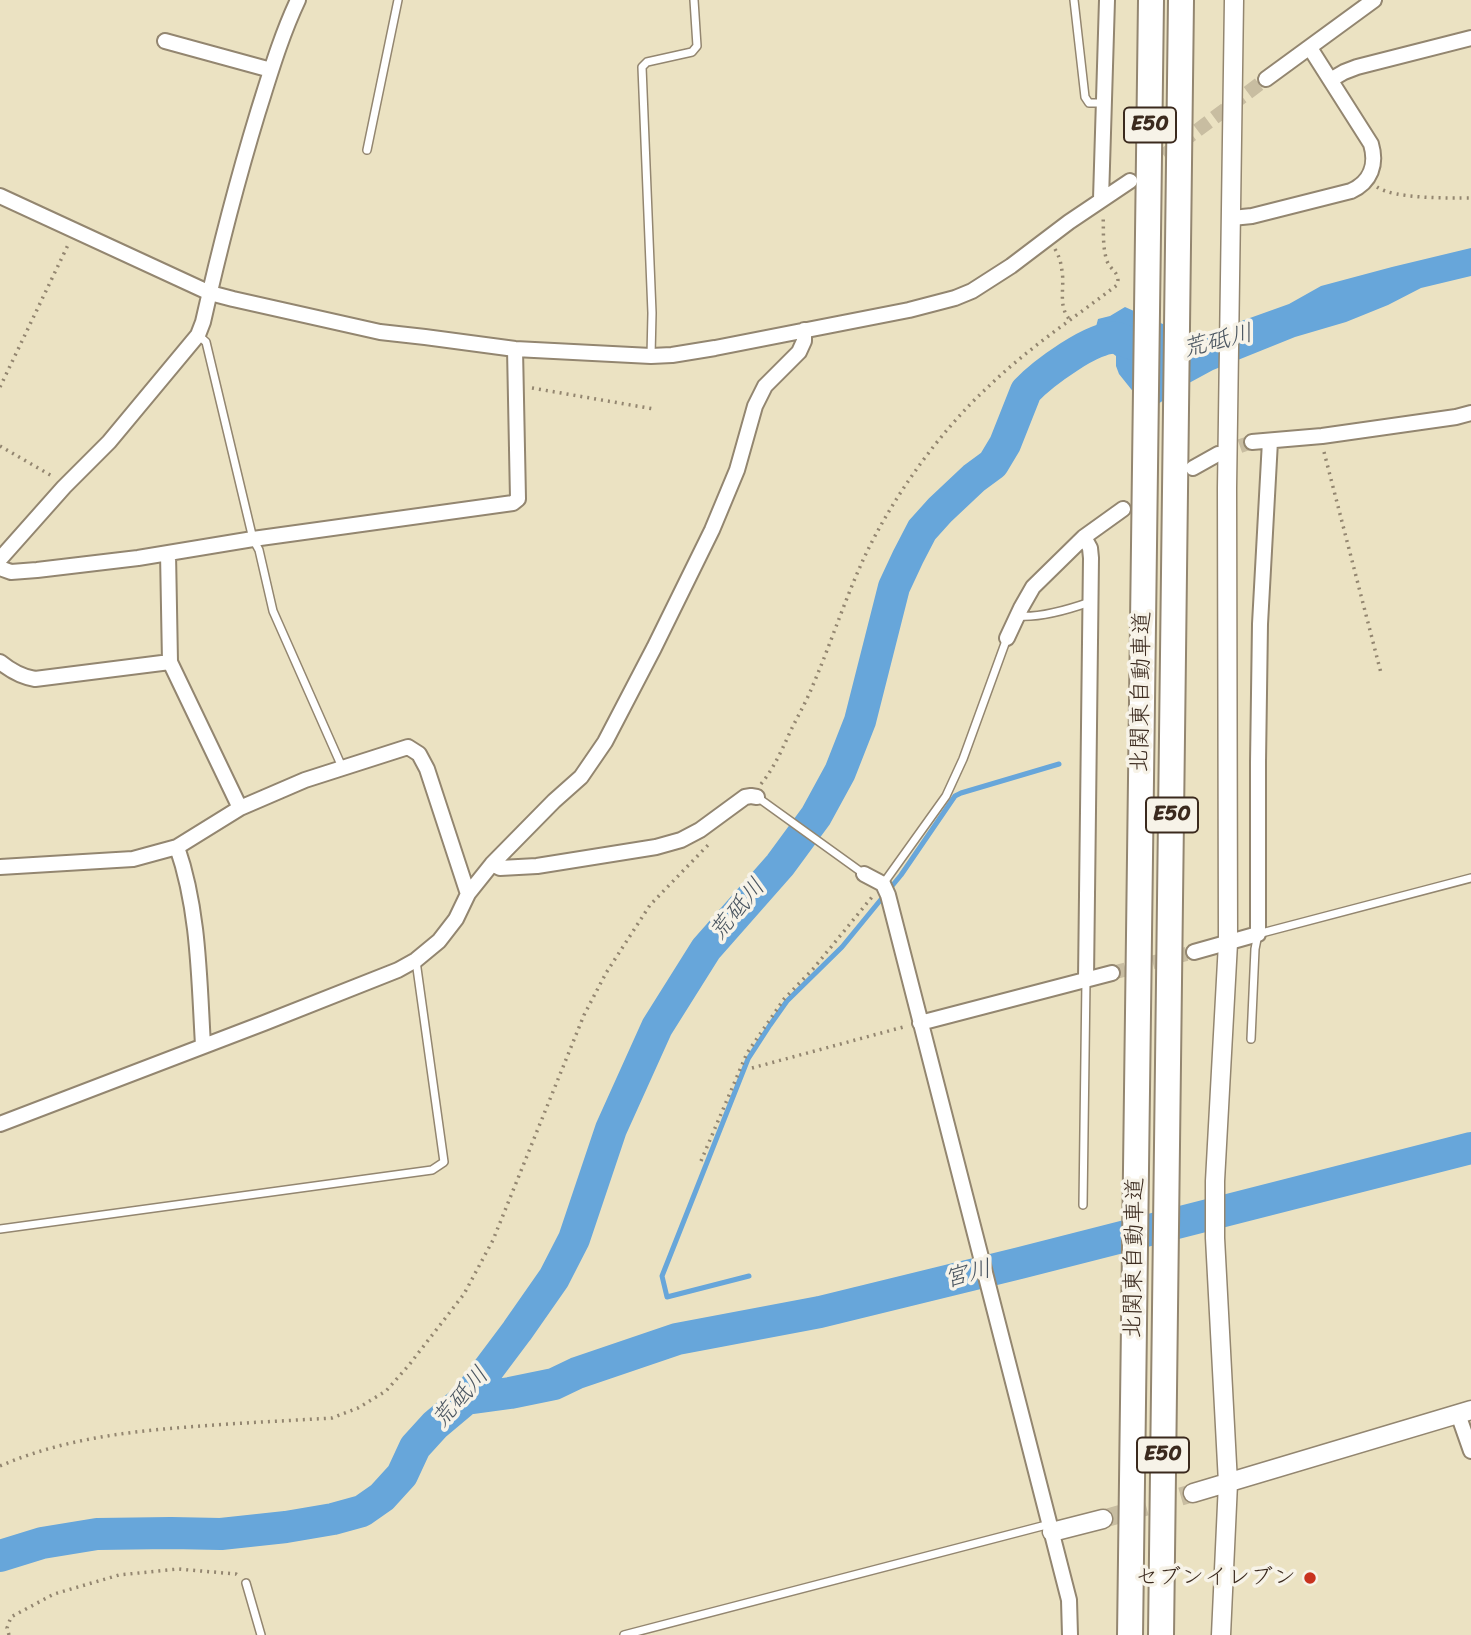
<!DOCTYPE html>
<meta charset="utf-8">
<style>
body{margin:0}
canvas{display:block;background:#ebe2c2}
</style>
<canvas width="1471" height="1635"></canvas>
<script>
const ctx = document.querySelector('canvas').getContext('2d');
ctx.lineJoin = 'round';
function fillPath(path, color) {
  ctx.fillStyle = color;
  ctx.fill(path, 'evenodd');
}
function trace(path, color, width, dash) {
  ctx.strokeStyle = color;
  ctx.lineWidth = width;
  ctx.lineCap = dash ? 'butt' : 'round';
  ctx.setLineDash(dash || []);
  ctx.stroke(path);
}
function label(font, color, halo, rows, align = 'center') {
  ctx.font = font + ' Sriracha,"Klee One",sans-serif';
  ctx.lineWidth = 7;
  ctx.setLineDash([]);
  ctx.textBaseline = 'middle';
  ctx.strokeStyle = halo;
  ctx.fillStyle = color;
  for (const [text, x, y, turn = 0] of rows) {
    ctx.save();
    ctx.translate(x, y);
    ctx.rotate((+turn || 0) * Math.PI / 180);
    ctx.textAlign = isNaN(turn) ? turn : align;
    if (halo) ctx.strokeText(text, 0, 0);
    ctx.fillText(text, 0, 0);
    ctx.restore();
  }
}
const water = new Path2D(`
 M1471 248V276L1421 288 1388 305 1346 322 1295 337 1213 370 1189 383 1158 404 1135 394 1119 374 1116 366V356L1108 350 1095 348 1092 342 1098 319 1110 316 1125 307 1194 338 1289 304 1321 286 1392 267Z`);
const stream = new Path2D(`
 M749 1276 667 1297 662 1276 748 1059 770 1025 787 1001 842 947 901 875 955 796 961 793 1059 764
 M675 1329 677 1339`);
const river = new Path2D(`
 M466 1399 510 1393 554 1384 577 1373 677 1339 820 1312 1020 1263 1471 1148
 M0 1556 42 1543 97 1534 171 1533 221 1534 286 1527 333 1519 362 1511 382 1497 402 1475 415 1447 435 1425 466 1399 517 1331 554 1278 574 1239 611 1129 657 1027 706 949 780 865 816 816 840 772 860 721 894 587 908 557 922 530 940 510 974 478 993 464 1005 444 1026 391C1041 375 1095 334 1117 338 1122 339 1128 343 1133 344`);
const minorTunnel = new Path2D(`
 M1147 168 1266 79
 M1220 453 1252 442
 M1112 973 1194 952`);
const tertiaryTunnel = new Path2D(`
 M1103 1519 1193 1493`);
const path = new Path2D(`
 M1377 187C1394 199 1449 198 1471 198
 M1055 249C1059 256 1061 262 1062 271 1065 288 1057 307 1071 321
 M0 387 68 245
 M532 388 654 409
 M0 446 52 476
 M1324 452 1381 673
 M761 784C775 767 783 747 792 728 799 714 807 700 813 685 831 643 845 599 864 558 892 498 940 431 988 387 1027 349 1074 318 1117 285 1121 273 1111 271 1107 261 1102 246 1104 230 1103 215
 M752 1068 907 1026
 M701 1161 747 1053 784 999 813 969 872 897
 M0 1466C60 1440 123 1432 188 1427 236 1423 284 1421 332 1418L358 1408 386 1391 409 1365 464 1294 493 1240 584 1015 606 973 650 905 711 842
 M9 1635 7 1628 11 1617 54 1594 119 1575 178 1569 236 1574 239 1576`);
const service = new Path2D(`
 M1074 0 1085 97 1089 103H1103
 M367 150 398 0
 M198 335 206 342 253 539 259 550 273 611 342 767
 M651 356 652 313 642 67 647 62 692 52 697 46 694 0
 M1017 616C1038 618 1070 609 1090 602
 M757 797 864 874
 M883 884 946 796 963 759 1007 638
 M1251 1039 1255 949 1258 934 1471 878
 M1083 1205 1086 980
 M0 1229 432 1170 444 1162 416 961
 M246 1583 261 1635
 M624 1635 1050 1524`);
const minor = new Path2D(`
 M165 41 271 70
 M1266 79 1374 0
 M1332 79 1344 72 1357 67 1471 38
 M0 196 210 293 233 299 380 332 425 337 515 349 651 356 672 355 715 348 909 310 955 298 972 291 1011 266 1069 222 1130 181
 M1101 199 1107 0
 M1232 218 1252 216 1351 191C1371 182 1377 164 1371 144L1310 48
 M1252 442 1322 436 1456 417 1471 413
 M1193 468 1218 454
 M1084 537 1090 548 1091 558 1086 979
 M168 553 170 662
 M0 559 64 487 109 442 198 335 203 322C219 251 237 181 258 112 270 74 281 36 298 0
 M0 568 11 572 37 570 138 558 253 539 513 503 518 499 515 349
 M1007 638 1021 608 1033 587 1084 537 1123 509
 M0 662C11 671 21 677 35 679L170 662 240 808
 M177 847C199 910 199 979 203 1045
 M492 864 500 868 537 866 656 847 681 840 700 830 745 797 751 796 757 797
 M0 867 133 859 177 847 240 808 305 780 408 747 419 754 427 769 468 894
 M864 874 883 884 888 895 1069 1600 1070 1635
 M1194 952 1258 934V762L1260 624 1270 441
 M920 1023 1112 973
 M0 1124 264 1023 398 970 416 960 439 941 456 919 468 894 492 864 554 801 581 777 605 742 654 648 712 530 737 470 755 406 765 386 799 352 804 341V330
 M1458 1414 1471 1451`);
const tertiary = new Path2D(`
 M1193 1493 1471 1410
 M1052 1532 1103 1519
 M1221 1635 1228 1483 1215 1238V1181L1228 943 1227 488 1234 0`);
const motorway = new Path2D(`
 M1130 1635 1151 0
 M1161 1635 1181 0`);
const markers = [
 [1310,1578,7,"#c8321e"]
];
const shields = [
 [1150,125,52],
 [1172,815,52],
 [1163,1455,52]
];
const shieldNames = [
 ["E50",1150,125],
 ["E50",1172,815],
 ["E50",1163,1455]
];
const streetNames = [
 ["北関東自動車道",1142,692,-89],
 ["北関東自動車道",1135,1258,-89]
];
const poiNames = [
 ["セブンイレブン",1296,1578]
];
const waterNames = [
 ["荒砥川",1218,342,-14],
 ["荒砥川",738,910,-50],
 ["宮川",968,1275,-14],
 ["荒砥川",461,1398,-49]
];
fillPath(water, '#67a6da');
trace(stream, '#67a6da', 5);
trace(river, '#67a6da', 32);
trace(minorTunnel, '#c8bda1', 14, [14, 7]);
trace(tertiaryTunnel, '#c8bda1', 18, [18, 9]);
trace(service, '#938670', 10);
trace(minor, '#938670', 18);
trace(tertiary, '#938670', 21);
trace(motorway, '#938670', 28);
trace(path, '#938670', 3.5, [2, 5]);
trace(service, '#fff', 7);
trace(minor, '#fff', 14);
trace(tertiary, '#fff', 18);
trace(motorway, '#fff', 24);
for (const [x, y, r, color] of markers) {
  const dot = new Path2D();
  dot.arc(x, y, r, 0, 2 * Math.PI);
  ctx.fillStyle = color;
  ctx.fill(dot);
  trace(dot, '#f7f3e8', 2.5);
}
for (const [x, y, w] of shields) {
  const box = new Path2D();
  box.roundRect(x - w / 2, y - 17.5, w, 35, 5);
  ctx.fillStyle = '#f7f3e8';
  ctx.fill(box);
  trace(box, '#3b2a1e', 2);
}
label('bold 21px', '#3b2a1e', null, shieldNames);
label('23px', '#3b2a1e', '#f7f3e8', streetNames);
label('23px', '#3b2a1e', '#f7f3e8', poiNames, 'right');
label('italic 24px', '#4a5560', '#f7f3e8', waterNames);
</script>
